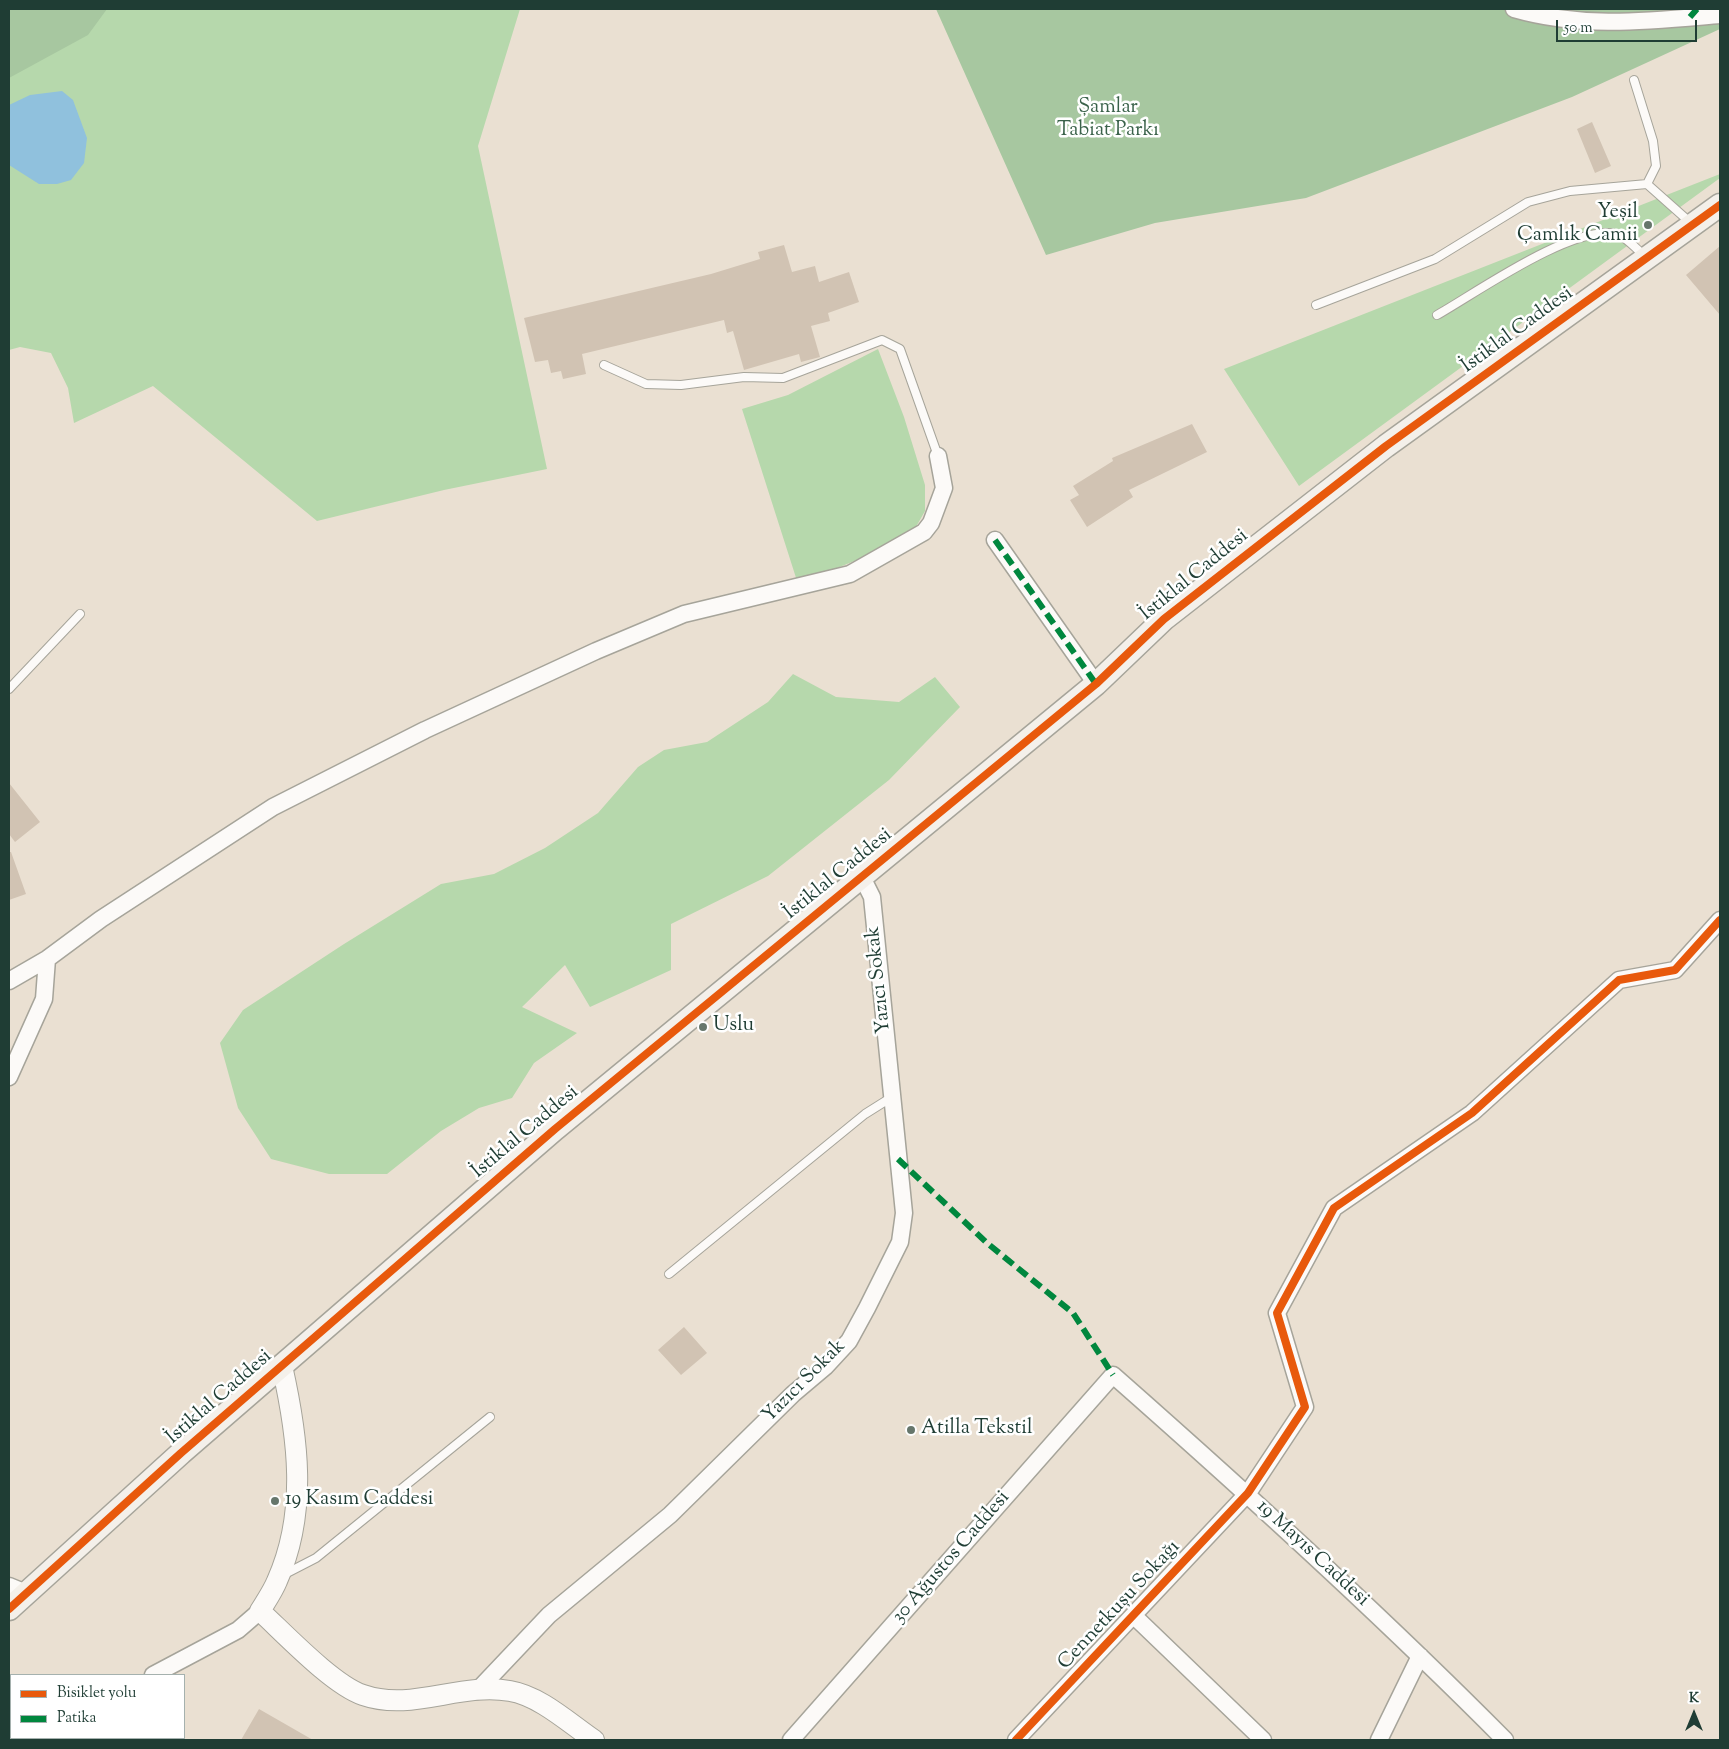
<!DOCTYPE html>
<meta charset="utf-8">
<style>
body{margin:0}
#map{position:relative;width:1729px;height:1749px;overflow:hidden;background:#eae0d2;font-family:"Sorts Mill Goudy",serif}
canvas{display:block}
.frame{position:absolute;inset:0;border:10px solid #1f3d34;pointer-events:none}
.legend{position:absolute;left:10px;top:1674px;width:175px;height:65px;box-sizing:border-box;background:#fff;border:1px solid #a5b1ae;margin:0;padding:6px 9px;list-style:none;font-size:15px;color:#1f3d34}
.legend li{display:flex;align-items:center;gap:10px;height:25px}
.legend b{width:25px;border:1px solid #a5b1ae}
.north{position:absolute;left:1669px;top:1689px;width:50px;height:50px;-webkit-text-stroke:4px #fff;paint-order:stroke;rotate:0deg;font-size:14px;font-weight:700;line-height:20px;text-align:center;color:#1f3d34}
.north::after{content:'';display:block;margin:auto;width:18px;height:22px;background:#1f3d34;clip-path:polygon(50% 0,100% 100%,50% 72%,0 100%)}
.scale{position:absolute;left:1556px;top:20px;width:141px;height:22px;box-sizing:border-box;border:2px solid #1f3d34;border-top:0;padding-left:6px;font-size:15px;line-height:18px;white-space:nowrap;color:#1f3d34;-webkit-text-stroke:4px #fff;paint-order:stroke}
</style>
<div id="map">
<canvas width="1729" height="1749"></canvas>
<div class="frame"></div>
<ul class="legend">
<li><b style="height:6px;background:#e8590c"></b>Bisiklet yolu</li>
<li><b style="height:6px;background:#00873e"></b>Patika</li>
</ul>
<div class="north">K</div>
<div class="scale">50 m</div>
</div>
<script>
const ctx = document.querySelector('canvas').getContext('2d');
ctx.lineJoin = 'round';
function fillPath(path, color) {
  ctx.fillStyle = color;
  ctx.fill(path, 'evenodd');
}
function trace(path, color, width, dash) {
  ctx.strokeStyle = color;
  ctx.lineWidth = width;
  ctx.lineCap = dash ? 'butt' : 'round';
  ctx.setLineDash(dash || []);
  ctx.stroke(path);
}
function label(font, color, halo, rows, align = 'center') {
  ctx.font = font + ' "Sorts Mill Goudy",serif';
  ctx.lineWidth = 5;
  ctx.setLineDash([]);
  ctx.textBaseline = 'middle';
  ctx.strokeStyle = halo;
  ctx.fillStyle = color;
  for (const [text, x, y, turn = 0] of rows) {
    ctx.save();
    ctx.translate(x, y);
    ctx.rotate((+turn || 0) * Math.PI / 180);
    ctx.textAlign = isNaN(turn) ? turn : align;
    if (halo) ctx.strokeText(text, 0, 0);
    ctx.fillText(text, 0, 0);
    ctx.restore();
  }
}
const green = new Path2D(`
 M9 9H520L478 146 547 469 444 490 317 521 153 386 74 423 68 388 51 353 20 347 9 350Z
 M1720 174V178L1299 486 1224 369Z
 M878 349 904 417 925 485V511L913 532 869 555 798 584 742 409 788 395Z
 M793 674 836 697 899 702 935 677 960 707 889 780 768 876 671 924V970L590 1007 565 965 522 1007 577 1033 534 1063 512 1098 479 1108 441 1131 387 1174H329L271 1159 238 1108 220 1043 243 1010 344 944 441 884 494 874 545 848 598 813 638 767 664 750 707 742 768 702Z`);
const forest = new Path2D(`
 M9 9H107L88 35 9 78Z
 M936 9H1720V29L1572 97 1306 198 1155 223 1046 255Z`);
const water = new Path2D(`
 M62 91 73 100 87 138 84 163 71 180 57 184H39L9 165V105L30 95Z`);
const building = new Path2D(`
 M1592 122 1611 166 1595 173 1577 129Z
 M784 245 792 272 815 266 819 282 849 272 859 302 828 313 830 321 811 326 820 357 801 362 799 354 744 370 733 331 727 333 724 320 582 354 586 374 563 379 561 371 551 373 548 360 535 362 524 318 711 274 760 259 758 252Z
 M1720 246V315L1686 275Z
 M1192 424 1207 452 1129 490 1133 497 1087 527 1070 500 1079 495 1073 486 1113 461 1112 458Z
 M9 783 40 822 15 842 9 834Z
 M9 852H11L26 894 9 900Z
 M684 1327 707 1353 681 1375 658 1350Z
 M259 1709 313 1740H241Z`);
const service = new Path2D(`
 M1634 80 1653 141 1656 166 1647 184
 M1316 305 1435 259 1528 202 1570 191 1647 184 1692 224
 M1437 315C1476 293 1573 224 1616 234 1626 236 1638 251 1646 257
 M604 365 646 384 681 385 744 377 783 378 882 340 900 349 938 456
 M9 689 80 614
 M669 1274 865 1114 892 1097
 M283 1575 316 1558 490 1417`);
const minor = new Path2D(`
 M1514 9C1584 29 1649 21 1720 15
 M995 540 1096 684
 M9 981 47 959 101 919 273 807 425 730 596 651 684 614 850 574 924 532 931 523 944 488 938 456
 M9 1077 44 999 47 959
 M9 1586 26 1593
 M1134 1616 1263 1740
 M153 1675 238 1630 260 1611
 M477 1691 549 1615 670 1515 793 1394 825 1367 849 1341 867 1308 900 1242 904 1213 872 897 862 877
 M9 1715 11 1717
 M44 1738 48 1740
 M791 1740 1113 1375C1247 1493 1379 1613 1505 1740
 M1016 1740 1248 1493 1305 1407 1277 1313 1334 1208 1472 1113 1619 980 1675 970 1720 920
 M1379 1740 1420 1656`);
const tertiary = new Path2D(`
 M282 1366C298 1437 308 1512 277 1581 273 1591 266 1601 260 1611 285 1634 333 1685 363 1695 412 1712 460 1682 510 1691 540 1696 569 1723 594 1740`);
const secondary = new Path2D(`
 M9 1609 181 1453 555 1129 1096 684 1164 619 1386 446 1720 205`);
const quiet = new Path2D(`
 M1690 17 1697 9
 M995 540 1096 684
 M898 1159 987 1243 1073 1313 1113 1375`);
const cycleway = new Path2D(`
 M9 1609 181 1453 555 1129 1096 684 1164 619 1386 446 1720 205
 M1016 1740 1248 1493 1305 1407 1277 1313 1334 1208 1472 1113 1619 980 1675 970 1720 920`);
const markers = [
 [1648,225,5,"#66766b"],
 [703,1027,5,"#66766b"],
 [911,1430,5,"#66766b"],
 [275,1501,5,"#66766b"]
];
const parkNames = [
 ["Şamlar",1108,109],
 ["Tabiat Parkı",1108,132]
];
const poiNames = [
 ["Yeşil",1638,214,"right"],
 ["Çamlık Camii",1638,237,"right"],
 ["Uslu",713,1027],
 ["Atilla Tekstil",921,1430],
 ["19 Kasım Caddesi",285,1501]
];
const streetNames = [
 ["İstiklal Caddesi",1518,331,-36],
 ["İstiklal Caddesi",1195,576,-39],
 ["İstiklal Caddesi",839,875,-39],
 ["Yazıcı Sokak",880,980,-96],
 ["İstiklal Caddesi",526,1133,-40],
 ["Yazıcı Sokak",805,1382,-45],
 ["İstiklal Caddesi",220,1398,-41],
 ["19 Mayıs Caddesi",1312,1554,43],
 ["30 Ağustos Caddesi",952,1558,-49],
 ["Cennetkuşu Sokağı",1120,1606,-47]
];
fillPath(green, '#b6d8ac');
fillPath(forest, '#a7c7a0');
fillPath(water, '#90c1dd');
fillPath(building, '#d1c3b3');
trace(service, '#a6a49a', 10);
trace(minor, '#a6a49a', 19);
trace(tertiary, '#a6a49a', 22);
trace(secondary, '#a6a49a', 25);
trace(service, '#fcfaf8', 8);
trace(minor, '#fcfaf8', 16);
trace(tertiary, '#fcfaf8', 20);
trace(secondary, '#f4f0ea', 22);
trace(quiet, '#00873e', 6, [12, 6]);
trace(cycleway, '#e8590c', 8);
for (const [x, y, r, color] of markers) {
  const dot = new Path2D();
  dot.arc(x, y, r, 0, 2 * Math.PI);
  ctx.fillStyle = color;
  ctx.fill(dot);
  trace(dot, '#fff', 2);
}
label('20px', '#3a624a', '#fff', parkNames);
label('20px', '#1f3d34', '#fff', poiNames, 'left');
label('20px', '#1f3d34', '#fff', streetNames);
</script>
